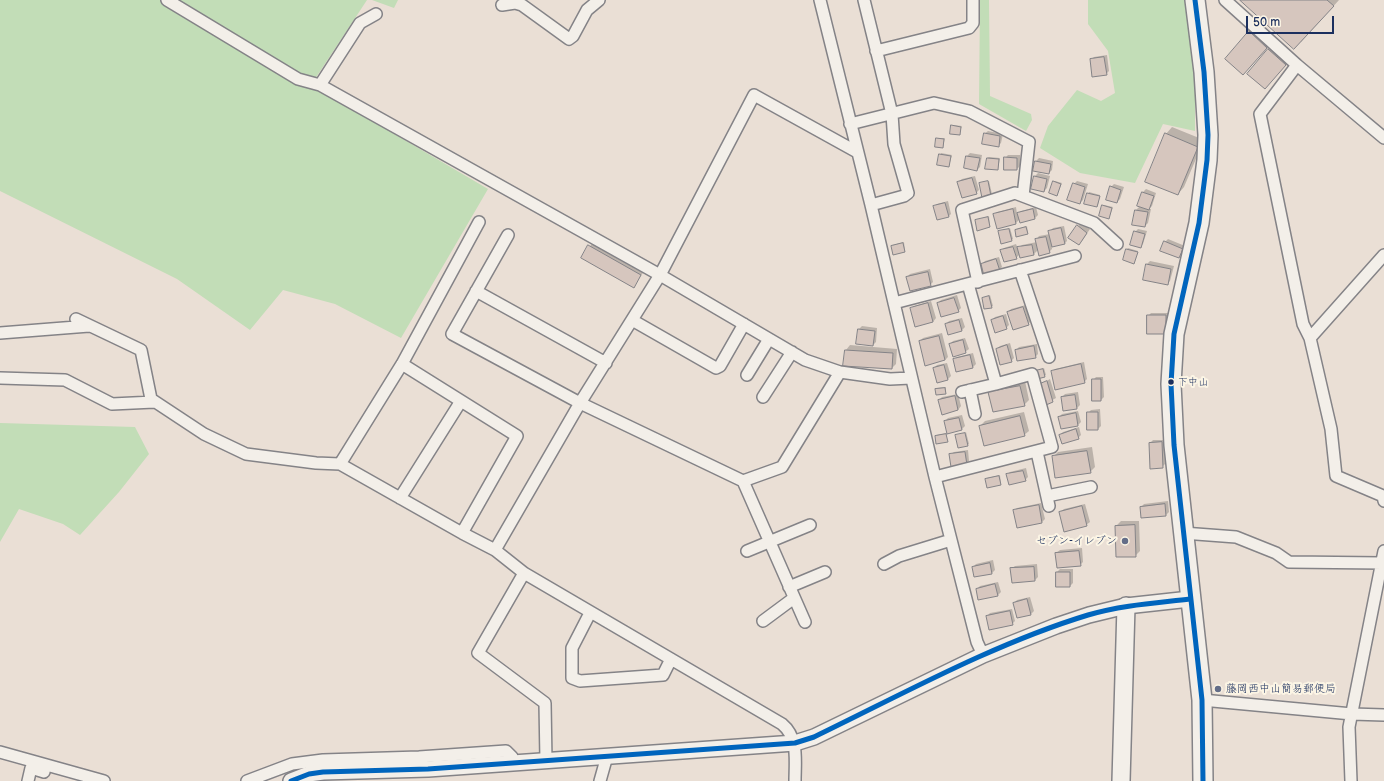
<!DOCTYPE html>
<meta charset="utf-8">
<style>
body{margin:0}
#map{position:relative;width:1384px;height:781px;overflow:hidden;background:#eadfd5;font-family:"Balsamiq Sans",sans-serif}
canvas{display:block}
.scale{position:absolute;left:1246px;top:16px;width:88px;height:18px;box-sizing:border-box;border:2px solid #1b2f5e;border-top:0;padding-left:5px;font-size:12px;line-height:14px;white-space:nowrap;color:#1b2f5e;-webkit-text-stroke:3px #fcf5e5;paint-order:stroke}
</style>
<div id="map">
<canvas width="1384" height="781"></canvas>
<div class="scale">50 m</div>
</div>
<script>
const ctx = document.querySelector('canvas').getContext('2d');
ctx.lineJoin = 'round';
function fillPath(path, color) {
  ctx.fillStyle = color;
  ctx.fill(path, 'evenodd');
}
function trace(path, color, width, dash) {
  ctx.strokeStyle = color;
  ctx.lineWidth = width;
  ctx.lineCap = dash ? 'butt' : 'round';
  ctx.setLineDash(dash || []);
  ctx.stroke(path);
}
function label(font, color, halo, rows, align = 'center') {
  ctx.font = font + ' "Balsamiq Sans","Klee One",sans-serif';
  ctx.lineWidth = 4;
  ctx.setLineDash([]);
  ctx.textBaseline = 'middle';
  ctx.strokeStyle = halo;
  ctx.fillStyle = color;
  for (const [text, x, y, turn = 0] of rows) {
    ctx.save();
    ctx.translate(x, y);
    ctx.rotate((+turn || 0) * Math.PI / 180);
    ctx.textAlign = isNaN(turn) ? turn : align;
    if (halo) ctx.strokeText(text, 0, 0);
    ctx.fillText(text, 0, 0);
    ctx.restore();
  }
}
const green = new Path2D(`
 M0 0H367L311 85 488 189 401 338 335 304 283 290 250 330 177 279 0 191Z
 M372 0H398L394 8Z
 M980 0H989L990 96 1031 114 1032 120 1026 131 979 104Z
 M1088 0H1185L1195 54V131L1163 124 1135 183 1080 173 1040 148 1048 126 1077 90 1101 101 1115 93 1108 51 1088 24Z
 M0 423 135 427 149 454 119 492 80 535 63 524 19 509 0 542Z`);
const shadow = new Path2D(`
 M1241 0H1339L1301 42Z
 M1254 27 1271 42 1248 69 1249 32Z
 M1274 45 1290 59 1269 83V50Z
 M1107 55 1109 71 1106 74 1091 60 1094 57Z
 M953 125 962 126 959 134 952 126Z
 M1172 127 1204 140 1184 187 1178 194 1166 134Z
 M988 131 1003 134 1001 143 998 146 984 134Z
 M938 138H945L943 147 937 139Z
 M941 153 952 155 949 166 938 164Z
 M970 153 982 155 980 167 977 170 965 168 967 156Z
 M1008 155H1020V166L1017 169 1005 158Z
 M989 157 1000 158 998 169 987 158Z
 M1039 158 1053 161 1052 170 1049 173 1036 161Z
 M1038 173 1050 176 1047 188 1044 191 1035 176Z
 M975 176 979 190 976 193 958 182 962 179Z
 M989 181 992 194 991 195 980 184Z
 M1055 181 1062 183 1057 195 1054 182Z
 M1077 181 1088 184 1083 200 1080 203 1074 184Z
 M1114 184 1124 187 1120 199 1117 202 1111 187Z
 M1146 189 1156 193 1152 206 1149 209H1151L1148 223 1145 226 1136 210 1140 206 1143 192Z
 M1089 192 1100 195 1098 205 1085 203Z
 M948 201 951 214 948 217 934 207 937 204Z
 M1104 205 1113 207 1109 218 1103 206Z
 M1016 207 1017 214 1021 211 1036 207 1038 215 1035 218 1020 222V219L1016 223 994 215 997 212Z
 M989 216 990 226 976 221 977 220Z
 M1081 223 1090 229 1082 241 1078 226Z
 M1027 226 1028 233 1016 230 1017 229Z
 M1064 226 1067 241 1064 244 1052 246V249L1049 252 1038 250 1034 254 1020 257V254L1016 258 1001 251 1004 248 1016 244 1018 249 1022 245 1037 242 1036 240 1039 236 1050 234V231L1053 228Z
 M1010 228 1013 239 1011 240 999 232Z
 M1138 229 1147 231 1143 244 1140 247 1135 232Z
 M1168 239 1185 246 1179 257 1165 242Z
 M594 241 645 270 633 287 582 257Z
 M904 242 905 251 892 246 893 245Z
 M1128 248 1138 251 1134 262 1127 249Z
 M999 257 1002 267 999 270 982 264 985 261Z
 M1150 261 1174 266 1170 281 1167 284 1144 279 1147 264Z
 M930 269 933 282 930 285 907 277 910 274Z
 M957 295 961 308 958 311 938 303 941 300Z
 M990 295 993 306 985 308 983 298Z
 M931 301 936 318 933 322 911 309 914 306Z
 M1026 305 1031 321 1028 324 1008 312 1011 309Z
 M1151 313H1169V330L1148 316Z
 M1006 314 1009 325 1006 328 992 320 995 317Z
 M962 318 965 327 962 330 946 324 949 321Z
 M862 326 877 328 876 342 873 345 859 329Z
 M942 333 948 357 945 360 920 341 923 338Z
 M965 338 969 349 965 352 950 344 953 341Z
 M1010 343 1014 358 1011 361 997 349 1000 346Z
 M1037 344 1038 354 1035 357 1016 350 1019 347Z
 M850 345 897 349 896 364 892 368 846 350Z
 M973 353 976 364 973 367 954 360 957 357Z
 M1084 362 1087 379 1084 382 1052 372 1055 369Z
 M947 363 951 376 948 379 934 368 937 365Z
 M1044 368 1046 375 1038 378 1036 371Z
 M1096 377H1103L1104 397 1101 400 1093 380Z
 M1050 379 1056 398 1047 403 1041 384Z
 M1025 381 1029 400 1024 405 990 393 994 388Z
 M946 387V393L936 389 937 388Z
 M1078 392 1080 405 1077 408 1062 397 1065 394Z
 M958 394 961 406 958 410 943 413 939 400 942 397Z
 M1100 409 1101 426 1098 429 1088 413 1091 410Z
 M1078 411 1081 422 1078 425 1059 417 1062 414Z
 M1024 412 1029 431 1024 435 980 426 985 421Z
 M962 415 965 426 962 429 945 421 948 418Z
 M1079 427 1081 435 1078 438 1060 435 1063 432Z
 M966 432 969 444 967 445 957 436Z
 M947 433V441L936 436 937 435Z
 M1153 440H1164L1165 464 1162 467 1150 443Z
 M1092 447 1095 467 1090 472 1053 457 1058 452Z
 M968 450 969 461 966 464 950 455 954 452Z
 M1026 468 1028 477 1025 480 1007 475 1010 472Z
 M1000 475 1001 484 986 480 987 478Z
 M1168 501 1169 512 1166 515 1142 517 1141 507 1144 504Z
 M1041 503 1045 519 1042 522 1014 511 1017 508Z
 M1085 504 1090 522 1086 525 1060 512 1064 509Z
 M1121 521H1139L1140 551 1135 556H1117L1116 526Z
 M1082 548 1083 562 1080 565 1056 553 1060 550Z
 M993 560 995 570 992 573 975 576 973 567 976 564Z
 M1037 564 1038 577 1035 580 1011 569 1015 566Z
 M1060 569H1073V583L1070 586 1057 572Z
 M998 582 1001 592 998 595 977 589 980 586Z
 M1030 597 1034 611 1031 614 1014 603 1017 600Z
 M1012 609 1015 621 1012 624 987 616 990 613Z`);
const building = new Path2D(`
 M1240 0H1327L1334 6 1294 49Z
 M1249 31 1267 48 1243 75 1225 59Z
 M1268 49 1286 65 1265 89 1247 74Z
 M1104 57 1107 75 1092 77 1090 59Z
 M951 125 961 127 960 135 950 134Z
 M984 133 1000 136 999 147 982 144Z
 M1165 133 1198 147 1178 195 1145 182Z
 M936 138 944 139 943 148 935 147Z
 M939 154 951 156 949 167 937 165Z
 M966 156 980 158 977 171 964 168Z
 M1004 157 1017 158V170H1004Z
 M987 158 999 159 998 170 985 169Z
 M1035 161 1051 164 1049 174 1033 171Z
 M1034 176 1047 179 1044 192 1031 189Z
 M972 178 977 194 962 198 957 182Z
 M988 181 991 196 982 198 979 183Z
 M1053 181 1061 184 1057 196 1049 193Z
 M1073 183 1085 187 1080 204 1067 200Z
 M1110 186 1121 190 1117 203 1106 200Z
 M1142 192 1154 196 1149 210 1137 206Z
 M1087 193 1100 196 1097 207 1084 204Z
 M945 203 949 217 937 220 933 206Z
 M1102 205 1112 208 1109 219 1099 216Z
 M1013 209 1016 224 997 229 993 214Z
 M1033 209 1035 219 1020 223 1017 213Z
 M1135 210 1148 212 1145 227 1132 225Z
 M988 217 990 227 977 231 975 220Z
 M1077 225 1087 233 1079 245 1068 238Z
 M1026 227 1028 234 1016 237 1015 230Z
 M1061 228 1065 244 1052 247 1048 231Z
 M1009 229 1012 241 1001 244 998 231Z
 M1134 231 1145 234 1141 248 1130 245Z
 M1046 237 1050 253 1039 256 1035 239Z
 M1164 241 1183 249 1179 258 1160 251Z
 M903 243 905 252 893 255 891 246Z
 M588 245 641 275 634 288 581 258Z
 M1032 245 1034 255 1020 258 1017 247Z
 M1013 247 1017 259 1004 262 1000 250Z
 M1126 249 1138 252 1134 264 1123 260Z
 M996 259 1000 271 984 276 981 264Z
 M1146 264 1171 269 1168 285 1143 280Z
 M928 272 931 286 910 291 906 277Z
 M989 296 992 308 984 309 982 298Z
 M954 298 959 312 941 317 937 303Z
 M928 303 933 322 915 327 910 308Z
 M1023 307 1029 325 1013 330 1007 312Z
 M1147 315H1166V334H1147Z
 M1003 316 1007 329 995 333 991 320Z
 M959 320 962 331 948 335 945 324Z
 M858 329 875 331 873 346 856 344Z
 M939 336 945 360 925 366 919 341Z
 M963 340 966 353 953 357 949 344Z
 M1007 345 1012 362 1000 365 996 349Z
 M1034 346 1036 358 1017 361 1015 350Z
 M845 350 893 353 892 369 843 366Z
 M970 355 973 368 956 372 953 359Z
 M1081 364 1085 383 1055 390 1051 371Z
 M944 365 948 380 937 383 933 368Z
 M1043 369 1045 377 1037 379 1035 371Z
 M1092 379H1101V401H1092Z
 M1047 381 1053 402 1046 405 1040 384Z
 M1020 386 1025 406 993 412 988 392Z
 M945 388 946 394 936 395 935 389Z
 M1075 395 1077 409 1063 411 1061 397Z
 M955 396 958 410 942 415 938 400Z
 M1087 412H1098V430H1087Z
 M1076 413 1078 426 1061 429 1058 417Z
 M1020 416 1025 436 984 446 979 426Z
 M959 418 962 430 947 434 944 421Z
 M1076 429 1079 439 1062 444 1059 435Z
 M965 433 968 446 958 448 955 435Z
 M946 434 948 442 936 444 935 436Z
 M1162 442 1163 468 1150 469 1149 443Z
 M1087 451 1091 473 1055 478 1052 456Z
 M965 452 967 465 951 467 949 454Z
 M1023 471 1026 481 1009 485 1006 474Z
 M999 476 1001 485 987 488 985 479Z
 M1165 504 1166 516 1141 518 1140 507Z
 M1039 505 1042 523 1017 528 1013 510Z
 M1082 506 1087 526 1064 532 1059 512Z
 M1135 525 1136 557H1116L1115 526Z
 M1079 551 1081 566 1057 568 1055 553Z
 M990 563 992 574 974 577 972 567Z
 M1034 567 1035 581 1012 583 1010 568Z
 M1056 572H1070V587H1056Z
 M995 584 998 596 978 600 976 589Z
 M1027 599 1031 615 1017 618 1013 603Z
 M1010 611 1013 625 989 630 986 616Z`);
const street = new Path2D(`
 M167 0 298 79 320 85 660 275 805 360 840 372
 M820 0 871 205 935 477 977 642 983 655
 M864 0 892 114 894 144 908 193 904 196 871 205
 M1225 0 1297 65 1384 138
 M502 5 515 3 522 5 569 39 573 36 587 10 599 0
 M876 51 969 28 973 23V0
 M1297 65 1260 114 1303 324 1310 338 1331 429 1336 476 1383 496 1384 501
 M320 85 360 23 376 14
 M850 124 934 103 969 111 1029 142 1023 196
 M508 235 452 334 580 403 743 481 805 622
 M1020 270 1049 357
 M978 282 962 210 1015 193 1094 223 1117 244
 M476 291 606 363
 M894 303 1075 256
 M76 319 141 350 151 399 204 434 246 454 316 463 340 464 462 533 495 550 524 573 782 724C799 738 795 761 795 781
 M632 320 716 368 720 366 744 324
 M0 333 89 326
 M1310 338 1384 255
 M402 364 517 436 462 533
 M747 375 769 339
 M0 378 65 380 112 404 154 402
 M970 390 975 414
 M962 392 996 384 968 284
 M763 397 792 352
 M1037 452 1049 506
 M340 464 402 364 479 222
 M935 477 1052 447 1032 374 996 384
 M743 481 782 467 840 372 890 379 911 378
 M1047 496 1091 487
 M400 498 461 401
 M1183 533 1236 537 1276 553 1289 562 1382 563
 M495 550 580 403 660 275 754 95 857 152
 M747 551 810 525
 M884 564 899 556 951 540
 M524 573 478 653 545 703 546 761
 M789 587 825 572
 M590 613 572 648V678L580 681 663 675 671 659
 M763 621 794 598
 M1202 700 1352 714 1384 715
 M0 752 104 781
 M28 781 31 768 44 772
 M247 781 292 764 323 760 419 757 506 751 512 757 513 763
 M600 781 607 756
 M1351 781 1349 727 1384 551`);
const secondary = new Path2D(`
 M291 781 309 774 323 772 428 769 795 743 814 737 983 655 1056 626 1089 615 1126 606 1190 599`);
const primary = new Path2D(`
 M1121 781 1126 606`);
const highway = new Path2D(`
 M1195 0 1204 72 1208 135 1207 160 1199 223 1174 334 1171 384 1174 445 1202 700 1203 781`);
const bus1 = new Path2D(`
 M1195 0 1204 72 1208 135 1207 160 1199 223 1174 334 1171 384 1174 445 1202 700 1203 781
 M291 781 309 774 323 772 428 769 795 743 814 737C903 694 993 644 1088 615 1122 605 1156 603 1190 599`);
const markers = [
 [1171,382,3.5,"#1b2f5e"],
 [1125,541,4,"#636d88"],
 [1218,689,4,"#636d88"]
];
const busNames = [
 ["下中山",1178,382]
];
const poiNames = [
 ["セブン-イレブン",1117,541],
 ["藤岡西中山簡易郵便局",1226,689,"left"]
];
fillPath(green, '#c2ddb7');
fillPath(shadow, '#0003');
fillPath(building, '#d6c6be');
trace(building, '#848387', 1);
trace(street, '#848387', 14);
trace(secondary, '#848387', 18);
trace(primary, '#848387', 20);
trace(highway, '#848387', 22);
trace(street, '#f3efe9', 11);
trace(secondary, '#f3efe9', 15);
trace(primary, '#f3efe9', 17);
trace(highway, '#f3efe9', 19);
trace(bus1, '#0065bd', 5);
for (const [x, y, r, color] of markers) {
  const dot = new Path2D();
  dot.arc(x, y, r, 0, 2 * Math.PI);
  ctx.fillStyle = color;
  ctx.fill(dot);
  trace(dot, '#fcf5e5', 1.5);
}
label('10px', '#1b2f5e', '#fcf5e5', busNames, 'left');
label('11px', '#1b2f5e', '#fcf5e5', poiNames, 'right');
</script>
